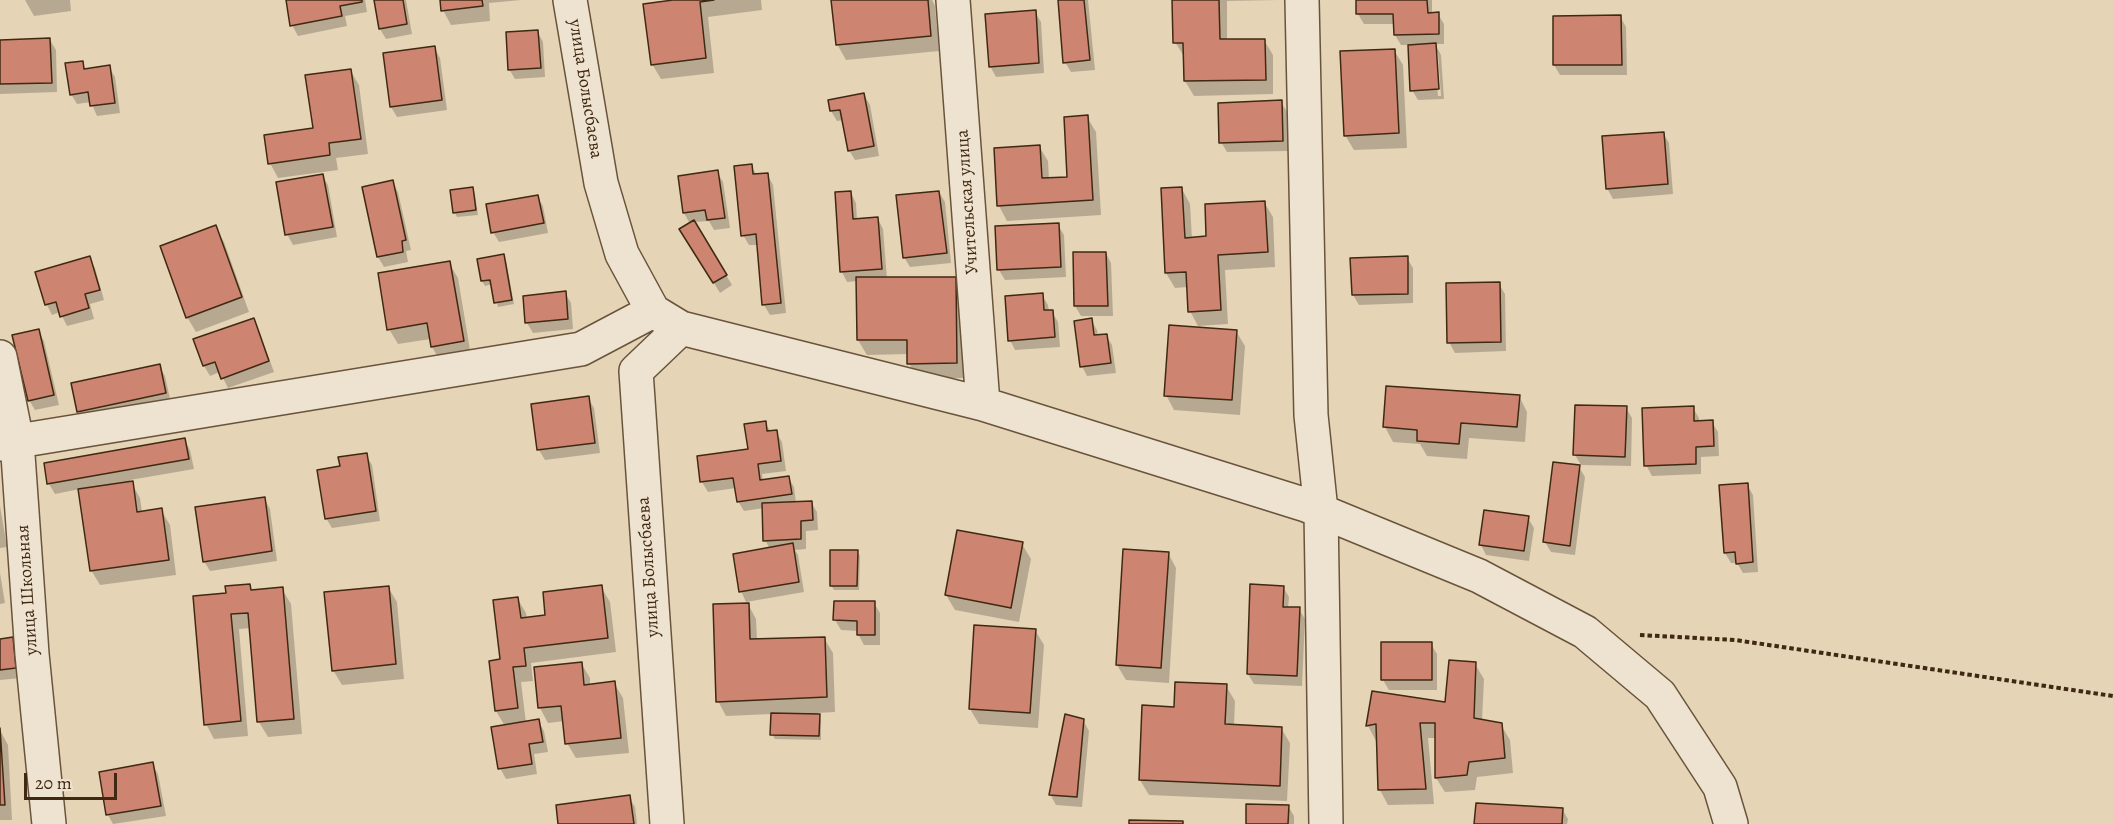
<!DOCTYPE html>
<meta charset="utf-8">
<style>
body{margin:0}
#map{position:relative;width:2113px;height:824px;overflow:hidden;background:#e5d4b6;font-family:Alegreya,serif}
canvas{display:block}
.scale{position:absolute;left:24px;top:773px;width:93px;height:27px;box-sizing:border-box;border:3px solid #402912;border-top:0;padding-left:8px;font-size:18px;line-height:21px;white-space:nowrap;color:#402912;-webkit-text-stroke:4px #eee3d0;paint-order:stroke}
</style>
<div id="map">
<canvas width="2113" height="824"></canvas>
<div class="scale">20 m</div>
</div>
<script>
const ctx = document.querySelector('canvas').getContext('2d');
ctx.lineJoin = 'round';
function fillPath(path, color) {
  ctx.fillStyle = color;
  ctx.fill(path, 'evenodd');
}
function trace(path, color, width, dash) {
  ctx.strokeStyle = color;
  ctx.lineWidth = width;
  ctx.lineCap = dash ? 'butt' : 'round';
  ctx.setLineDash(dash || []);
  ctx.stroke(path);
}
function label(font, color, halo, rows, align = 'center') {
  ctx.font = font + ' Alegreya,serif';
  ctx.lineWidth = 6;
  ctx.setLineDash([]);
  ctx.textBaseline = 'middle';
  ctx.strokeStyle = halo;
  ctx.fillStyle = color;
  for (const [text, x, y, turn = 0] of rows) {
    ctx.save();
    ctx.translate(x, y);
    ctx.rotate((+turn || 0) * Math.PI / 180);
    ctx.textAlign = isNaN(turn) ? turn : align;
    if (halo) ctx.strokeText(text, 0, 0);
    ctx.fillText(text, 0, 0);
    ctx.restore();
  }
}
const shadow = new Path2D(`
 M25 0H70L71 11 34 16Z
 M287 0H365L367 12 345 16 347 26 298 36 292 25Z
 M375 0H406L412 34 386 39 380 29Z
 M441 0H521L489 3 490 21 451 25 443 10Z
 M685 0H761L762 10 708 17 714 73 661 79 652 64Z
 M833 0H932L935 6 939 51 846 60 837 44Z
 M1059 0H1088L1095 70 1071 72 1065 62Z
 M1174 0H1278L1227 1V40H1264L1273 55V94L1194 96 1185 81V58L1175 42Z
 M1358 0H1432V14H1438L1444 24V44H1435L1441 55 1444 99 1418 100 1412 90 1409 45H1401L1395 35V24H1364L1358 14ZM1435 53H1438L1441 96H1438Z
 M1035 12 1041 22 1044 73 996 77 990 66Z
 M1620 16 1626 27 1627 75H1560L1554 65Z
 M537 31 543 42 545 77 515 79 509 69Z
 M50 40 56 50 57 92 0 94V42Z
 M434 47 440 58 447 110 397 117 391 107Z
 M1394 50 1403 65 1407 148 1354 150 1345 135Z
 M82 62 86 70 109 67 115 77 120 113 97 116 91 102 77 104 71 94Z
 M350 70 359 85 368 154 336 158 338 170 278 178 270 163 314 129Z
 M864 95 870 105 879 156 855 160 849 150 844 120 837 121 831 111Z
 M1281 102 1287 112 1288 151 1227 152 1221 142Z
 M1087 117 1096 132 1101 215 1007 221 999 206 995 149 1039 146 1048 161 1049 179 1069 178Z
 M1663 133 1669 143 1673 194 1613 199 1607 188Z
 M751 166 757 175 767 174 773 185 786 313 770 315 764 305 758 245H749L743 235Z
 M717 172 723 182 730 228 714 230 709 221 694 222 732 285 720 293 681 229 690 224 684 213 679 177Z
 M322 175 328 185 337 237 293 245 287 234Z
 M392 182 398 192 411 250 406 251 408 262 384 267 378 257Z
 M473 189 475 194 478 215 457 217 455 213Z
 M1182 189 1190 204 1192 239 1208 237 1264 202 1273 217 1275 267 1225 270 1228 324 1198 326 1190 311 1188 287 1175 288 1166 273Z
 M939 192 945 202 951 263 910 267 904 257Z
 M851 193 856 203 857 220 878 219 883 229 887 279 955 278 964 293 965 378H917L909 363 908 354 867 355 858 340V281L847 282 842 272Z
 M537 196 543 206 548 233 499 242 493 232Z
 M1058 225 1064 235 1066 277 1005 280 999 270 996 228Z
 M215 227 224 242 249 312 196 332 187 317Z
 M1106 253 1111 263 1113 316H1081L1075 306Z
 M504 256 506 260 514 304 498 307 493 284 485 286 482 281 479 260Z
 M89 258 95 268 104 300 90 304 94 319 67 326 60 312 52 315 47 305Z
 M1407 258 1413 268V303L1359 305 1353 295Z
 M449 263 458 278 471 356 441 362 432 347 431 339 398 344 389 329Z
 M1499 284 1505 294 1506 351 1455 353 1449 342Z
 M565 293 571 303 573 329 533 333 527 323 524 297Z
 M1042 295 1048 305 1049 312H1052L1058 322 1060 347 1015 350 1010 340Z
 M253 320 259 330 274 372 228 388 220 372 210 376 204 366Z
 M1091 320 1097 330 1098 336 1106 335 1112 345 1116 373 1087 376 1082 366Z
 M38 331 44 341 59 405 35 410 29 400Z
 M1236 331 1245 346 1240 415 1174 410 1166 395Z
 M159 366 165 376 171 403 84 421 78 411Z
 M1519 396 1527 412 1525 442 1469 438 1467 459 1427 456 1420 444 1393 442 1385 427Z
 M588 398 594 408 600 453 545 460 539 450Z
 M1626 408 1632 418 1631 466 1581 465 1575 455Z
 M1693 408 1699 418V422H1712L1718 432 1719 456 1701 457V474L1652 476 1646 465Z
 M765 423 771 432H776L782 442 786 471 762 474 763 481 788 477 794 487 796 503 811 502 817 512 818 530 806 531V549L795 550 798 555 804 592 746 602 741 591 770 549 765 540 764 508 744 511 738 501 736 488 708 492 702 482 749 451Z
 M184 439 190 450 194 469 130 480 140 498 142 512 161 510 170 525 176 575 100 585 91 570 80 489 55 494 49 484 45 465Z
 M366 455 372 465 380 521 332 528 326 518 342 468Z
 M1579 467 1585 477 1575 555 1551 552 1545 542Z
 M1747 485 1753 495 1758 572 1743 573 1737 563H1731L1725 553 1721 486Z
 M264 498 270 509 277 561 210 571 204 561Z
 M0 506 7 547 0 548Z
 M1528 518 1534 528 1529 561 1486 555 1481 545Z
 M1022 544 1031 559 1019 622 955 610 946 595Z
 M857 551 860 556 859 590H834L831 585Z
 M1168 553 1176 568 1169 683 1126 680 1117 665Z
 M0 573 5 603 0 604Z
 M249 586 252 591 282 589 291 604 302 734 268 737 259 722 251 628 239 629 248 736 214 739 206 724 227 594Z
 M388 587 397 602 404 679 342 685 333 670Z
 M601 587 610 602 616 652 531 663 533 681 521 682 526 723 538 721 544 731 548 752 534 754 537 774 506 779 500 768 505 726 496 711 502 661 517 598 526 613 527 619 547 616Z
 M1283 587 1289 597 1288 608 1299 609 1305 619 1302 686 1254 684 1248 674Z
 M874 603 880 613V645H864L858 634V631L841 630 835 620Z
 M748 604 756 619 757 641 824 638 833 653 835 712 817 713 821 720V740L775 739 772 734V714L726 716 718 701Z
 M976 627 1035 630 1044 645 1038 728 979 724 970 709Z
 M12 639 18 649 21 678 0 680V640Z
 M1431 644 1437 654V690H1389L1383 680Z
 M581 663 590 678V686L614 683 623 698 629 753 576 758 567 743 565 721 548 723 540 708Z
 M1475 664 1484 679 1482 721 1501 725 1510 740 1513 773 1477 777 1475 790 1445 792 1436 778V738H1428L1434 804 1388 805 1380 790 1378 740 1376 741 1368 726 1373 693 1446 704Z
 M1226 686 1235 701 1234 726 1281 728 1290 743 1287 801 1149 795 1140 780 1144 707 1175 708Z
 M1083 720 1089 731 1082 807 1056 805 1050 794Z
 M0 730 8 745 12 820H0Z
 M152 764 158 774 166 816 113 824 108 815 100 773Z
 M629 797 635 807 637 824H560Z
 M1288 806 1294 816V824H1247Z
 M1562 809 1568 819 1567 824H1476Z`);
const building = new Path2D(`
 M286 0H362V2L340 6 342 16 290 26Z
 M374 0H403L407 24 379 29Z
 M440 0H482L483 6 441 11Z
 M673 0H714L700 2 706 58 651 65 643 4Z
 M831 0H928L931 36 836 45Z
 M1058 0H1084L1090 60 1063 63Z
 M1172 0H1219L1220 39H1265L1266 80 1184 81 1183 43H1173Z
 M1356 0H1427L1428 13 1439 12V34L1394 35 1393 14H1356Z
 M1036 10 1039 63 989 67 985 14Z
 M1621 15 1622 65H1553V16Z
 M538 30 541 68 508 70 506 32Z
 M50 38 52 83 0 84V40Z
 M1436 43 1439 89 1410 91 1408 45Z
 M435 46 442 100 390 107 383 53Z
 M1395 49 1399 133 1344 136 1340 51Z
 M83 61 84 69 110 65 115 103 90 106 88 92 70 95 65 63Z
 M351 69 361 139 329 143 330 155 268 164 264 135 313 128 305 75Z
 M864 93 874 146 848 151 840 110 830 111 828 100Z
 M1282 100 1283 141 1219 143 1218 103Z
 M1088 115 1093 200 997 206 994 148 1040 145 1042 178 1067 177 1064 117Z
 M1664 132 1668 184 1606 189 1602 136Z
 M752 164 753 174 768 173 781 303 762 305 756 234 741 236 734 166Z
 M718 170 725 218 707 220 705 210 683 213 678 176Z
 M323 174 333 227 285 235 276 182Z
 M393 180 406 240 402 241 403 252 377 257 362 187Z
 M473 187 476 210 453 213 450 190Z
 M1182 187 1185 238 1206 236 1205 204 1265 201 1268 252 1218 255 1221 310 1188 312 1186 272 1165 273 1161 188Z
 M851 191 853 219 878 217 882 269 840 272 835 192Z
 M939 191 947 253 903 258 896 195Z
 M538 195 544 223 491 233 486 204Z
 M694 220 727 275 713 283 679 229Z
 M1059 223 1061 267 997 270 995 226Z
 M216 225 242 297 186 318 160 246Z
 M1073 252H1106L1108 306H1074Z
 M504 254 512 300 494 303 490 280 481 281 477 259Z
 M90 256 100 290 85 294 89 308 60 317 56 302 45 305 35 272Z
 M1408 256V294L1352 295 1350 258Z
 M450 261 464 341 431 347 427 323 387 330 378 273Z
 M856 277H956L957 363 907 364V340H857Z
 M1500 282 1501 342 1447 343 1446 283Z
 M566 291 568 319 525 323 523 296Z
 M1043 293 1044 310H1053L1055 337 1008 341 1005 296Z
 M254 318 269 361 221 379 215 362 203 366 193 339Z
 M1092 318 1094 335 1107 334 1111 363 1080 367 1074 321Z
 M1169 325 1237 330 1232 400 1164 396Z
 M39 329 54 395 28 401 12 335Z
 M160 364 166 393 77 412 71 383Z
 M1386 386 1520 395 1517 427 1461 423 1459 444 1417 441V430L1383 427Z
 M589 396 595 443 537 450 531 404Z
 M1575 405 1627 406 1625 457 1573 455Z
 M1694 406V421L1713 420 1714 446 1696 447V464L1644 466 1642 408Z
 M766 421 767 431 777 430 781 461 758 464 760 480 789 476 792 494 737 502 733 478 700 482 697 456 748 449 744 424Z
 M185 438 189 459 47 484 44 463Z
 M367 453 376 511 325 519 317 470 340 466 338 457Z
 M1553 462 1580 465 1570 546 1543 542Z
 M133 481 137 512 162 508 169 560 90 571 78 489Z
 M1748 483 1753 562 1736 564 1735 552 1724 553 1719 485Z
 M265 497 272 551 203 562 195 507Z
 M812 501 813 520 801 521V539L763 541 762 503Z
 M1484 510 1529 516 1524 551 1479 545Z
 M957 530 1023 542 1011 608 945 595Z
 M793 543 799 582 739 592 733 554Z
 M1123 549 1169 552 1161 668 1116 665Z
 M830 550H858L857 586H830Z
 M250 584 251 590 283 587 294 719 257 722 248 613 231 614 241 721 204 725 193 596 226 593 225 586Z
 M1250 584 1284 586 1283 607H1300L1297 676 1247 674Z
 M602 585 608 638 524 648 526 666 513 667 518 708 495 711 489 661 500 659 493 600 518 597 521 618 545 615 543 592Z
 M389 586 396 664 332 671 324 592Z
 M834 601H875V635H857V621L833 620Z
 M749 603 750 639 825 637 827 697 716 702 713 604Z
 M974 625 1036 629 1030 713 969 709Z
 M13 637 16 668 0 670V639Z
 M1381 642H1432V680H1381Z
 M1449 660 1476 662 1474 718 1502 723 1505 758 1469 762 1467 775 1435 778V723H1420L1426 789 1378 790 1376 724 1366 726 1372 691 1445 702Z
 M582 662 584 685 615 681 621 738 565 744 561 706 538 708 534 667Z
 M1175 682 1227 684 1225 724 1282 727 1280 786 1139 780 1142 705 1174 707Z
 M771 713 820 714 819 736 770 735Z
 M1065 714 1084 719 1077 797 1049 795Z
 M539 719 543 742 529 744 532 764 498 769 491 727Z
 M0 728 5 805H0Z
 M153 762 161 806 106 815 99 772Z
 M630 795 634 824H558L556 805Z
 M1476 803 1563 808 1562 824H1474Z
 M1246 804 1289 805 1288 824H1246Z
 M1129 820 1183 821V824H1129Z`);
const path = new Path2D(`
 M1640 635 1735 640 2113 696`);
const minor = new Path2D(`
 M570 0 601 183 622 254 653 311 681 328 983 404 1306 505 1479 576 1585 632 1660 695 1720 787 1731 824
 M953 0 983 404
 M1302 0 1311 415 1321 511 1326 824
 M0 357 17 441 32 654 49 824
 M0 444 581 349 653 311
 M667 824 636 371 681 328`);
const streetNames = [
 ["улица Болысбаева",585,89,81],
 ["Учительская улица",968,202,-94],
 ["улица Болысбаева",649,567,-94],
 ["улица Школьная",28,590,-94]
];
fillPath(shadow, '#0003');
fillPath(building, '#cd8470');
trace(building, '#402912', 1.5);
trace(minor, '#69543b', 36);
trace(path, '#402912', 4, [4.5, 3]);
trace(minor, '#eee3d0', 33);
label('18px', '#402912', '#eee3d0', streetNames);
</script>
